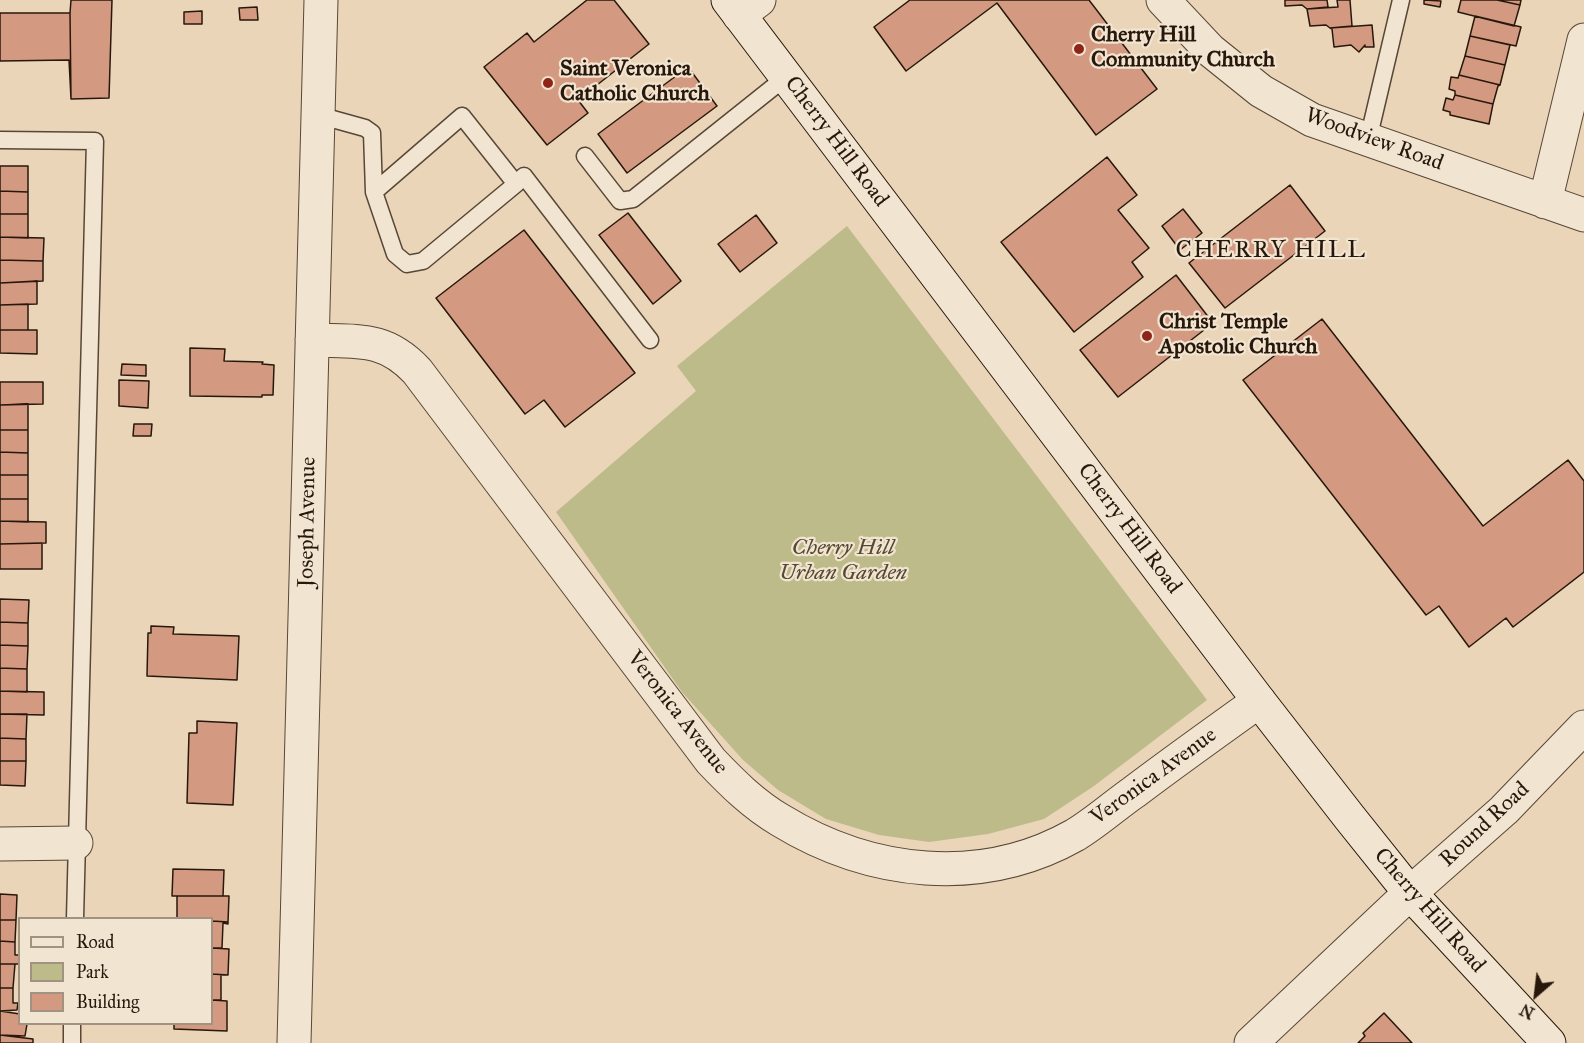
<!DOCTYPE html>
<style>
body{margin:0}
#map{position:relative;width:1584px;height:1043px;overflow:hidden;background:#ead5b8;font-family:"IM FELL Great Primer",serif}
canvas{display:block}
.legend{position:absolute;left:18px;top:917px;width:195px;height:108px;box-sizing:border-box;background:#f1e4d1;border:2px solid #a19282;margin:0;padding:8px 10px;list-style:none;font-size:18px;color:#28180c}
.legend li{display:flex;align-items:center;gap:12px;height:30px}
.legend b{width:30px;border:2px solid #a19282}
.north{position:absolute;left:1506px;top:965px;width:60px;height:60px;-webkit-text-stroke:4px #f1e4d1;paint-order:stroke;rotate:208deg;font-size:16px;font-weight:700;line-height:24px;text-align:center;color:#28180c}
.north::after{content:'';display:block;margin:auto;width:21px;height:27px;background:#28180c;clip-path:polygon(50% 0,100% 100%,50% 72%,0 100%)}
</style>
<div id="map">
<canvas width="1584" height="1043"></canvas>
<ul class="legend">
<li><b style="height:8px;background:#f1e4d1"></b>Road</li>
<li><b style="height:16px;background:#bdbb8a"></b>Park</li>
<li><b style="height:16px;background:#d39981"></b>Building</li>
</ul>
<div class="north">N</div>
</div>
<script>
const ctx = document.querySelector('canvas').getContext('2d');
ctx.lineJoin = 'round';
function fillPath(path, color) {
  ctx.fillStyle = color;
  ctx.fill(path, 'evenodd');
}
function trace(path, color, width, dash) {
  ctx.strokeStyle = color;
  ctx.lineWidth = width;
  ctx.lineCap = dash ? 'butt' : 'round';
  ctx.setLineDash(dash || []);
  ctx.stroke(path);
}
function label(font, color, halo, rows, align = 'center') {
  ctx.font = font + ' "IM FELL Great Primer",serif';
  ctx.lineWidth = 4.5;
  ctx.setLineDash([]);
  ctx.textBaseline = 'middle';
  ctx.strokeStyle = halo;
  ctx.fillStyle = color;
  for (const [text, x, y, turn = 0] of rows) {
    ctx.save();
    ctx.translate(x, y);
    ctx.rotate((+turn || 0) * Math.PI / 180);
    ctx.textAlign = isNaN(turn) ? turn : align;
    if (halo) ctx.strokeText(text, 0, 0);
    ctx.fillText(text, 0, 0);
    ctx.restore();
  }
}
const green = new Path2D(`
 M847 226 1207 700 1094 786 1044 819 988 834 929 842 879 835 826 819 778 790 743 760 682 692 556 512 696 391 677 366Z`);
const building = new Path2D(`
 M71 0H112L109 98 71 99 70 13Z
 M587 0H614L649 44 578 100 588 113 547 145 484 67 527 33 534 42Z
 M910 0H1089L1157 89 1096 135 997 3 906 71 874 27Z
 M1285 0H1327L1328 7 1307 9 1302 5 1285 6Z
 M1337 0H1350L1352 26 1330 28 1326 25 1310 26 1307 9 1338 7Z
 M1424 0 1441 1 1440 7 1424 4Z
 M1461 0H1497L1520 5 1514 26 1458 12Z
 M1497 0H1521L1520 5Z
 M257 7 258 20H240L239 8Z
 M202 11V24H184V12Z
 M0 13H70L71 99 69 60 0 61Z
 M1475 16 1521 27 1516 46 1470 36Z
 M1372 25 1374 47H1365V45L1359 52 1351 45 1334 47 1332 29 1330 28Z
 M1470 36 1510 45 1505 65 1465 56Z
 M1465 56 1505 65 1500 85 1459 75Z
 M688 67 717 106 627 173 598 134Z
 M1459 75 1500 85 1498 86 1493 104 1455 95V91L1449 89 1451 77 1458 78Z
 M1455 95 1493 104 1489 124 1450 115V112L1443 110 1446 98 1453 100Z
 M1107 157 1137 195 1118 210 1149 248 1132 262 1143 277 1074 332 1001 242Z
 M0 166H28V192L0 191Z
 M1290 185 1325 231 1225 308 1189 263Z
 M0 191 28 192V214H0Z
 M1183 209 1202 233 1180 250 1162 226Z
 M628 213 681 281 653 304 599 235Z
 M0 214H28V238L0 237Z
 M756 215 777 243 740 272 718 244Z
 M524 230 635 373 565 427 544 400 525 414 436 298Z
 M0 237 44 238 43 261 0 260Z
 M0 260 43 261V281L0 283Z
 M1176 275 1213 323 1118 397 1080 350Z
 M37 281V304L0 305V283Z
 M28 304V330H0V305Z
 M1322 319 1483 526 1568 460 1584 481V572L1513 627 1506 618 1469 647 1439 606 1426 615 1243 380Z
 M0 330H37V354L0 353Z
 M190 348 225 349 224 361 263 362 262 364 274 365 273 395H262V397L190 396Z
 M122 364 146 365V376L121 375Z
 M119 380 149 381 148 408 119 406Z
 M0 382H43V404L0 405Z
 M28 404V430H0V405Z
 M134 424H152L151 436H133Z
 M0 430H28V453L0 452Z
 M0 452 28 453V475H0Z
 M0 475H28V499H0Z
 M0 499H28V522L0 521Z
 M0 521 46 522V543L0 544Z
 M42 543V569H0V544Z
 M0 599 29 600 28 623 0 622Z
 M0 622 28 623V646L0 645Z
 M151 626 174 627 173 634 239 636 237 680 147 676 148 633H151Z
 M0 645 28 646 27 669 0 668Z
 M0 668 27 669V692L0 691Z
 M0 691 44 692V715L0 714Z
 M0 714H27L26 739 0 738Z
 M197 721 237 723 233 805 187 803 189 733H197Z
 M0 738 26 739V761H0Z
 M0 761H26L25 786 0 785Z
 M173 869 224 870 223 896H172Z
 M0 894 17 895 16 920H0Z
 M177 896H229L228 922 212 921V918H177Z
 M0 920H16L15 942 0 941Z
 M212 921 228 922V924L223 923 222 948H212Z
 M0 941 15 942V955H20V964H0Z
 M212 948 229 949 228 975 212 974Z
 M0 964H15L13 988H0Z
 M212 974 228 975H221V1000H212Z
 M0 988H13V1003H18L17 1010 0 1011Z
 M212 1000 227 1001V1031L174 1029V1024H212Z
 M0 1011 20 1014V1024H27L25 1036 0 1035Z
 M1384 1013 1412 1043H1358L1365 1036 1363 1033Z
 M0 1035 33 1039V1043H0Z`);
const lane = new Path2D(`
 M318 115 365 128 372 133 374 192 395 254 407 264 423 261 516 184 462 116 374 192
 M0 140 95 141 75 918
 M1368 140 1401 0
 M585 156 620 201 633 199 786 77
 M516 184 524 176 650 340
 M72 1043V1024`);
const street = new Path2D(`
 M1163 0 1210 50 1261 91 1312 120 1584 215
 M739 15 759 0
 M1545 202 1584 40
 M312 340C357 342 384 336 417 371L711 761C732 783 753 804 780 820 870 875 981 888 1075 835 1095 823 1114 806 1134 792 1175 761 1217 731 1259 701
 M0 844 76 843
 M294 1043 321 0
 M1251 1043 1410 893 1504 810 1584 727`);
const secondary = new Path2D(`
 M728 0 1259 701 1350 818 1410 893 1549 1043`);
const markers = [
 [1079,49,6,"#8f2418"],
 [548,83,6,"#8f2418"],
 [1147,336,6,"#8f2418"]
];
const poiNames = [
 ["Cherry Hill",1091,36],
 ["Community Church",1091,61],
 ["Saint Veronica",560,70],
 ["Catholic Church",560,95],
 ["Christ Temple",1159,323],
 ["Apostolic Church",1159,348]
];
const streetNames = [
 ["Woodview Road",1374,140,20],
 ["Cherry Hill Road",836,142,53],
 ["Joseph Avenue",308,522,-89],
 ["Cherry Hill Road",1129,529,53],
 ["Veronica Avenue",677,713,52],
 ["Veronica Avenue",1154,777,-36],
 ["Round Road",1485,825,-43],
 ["Cherry Hill Road",1429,911,49]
];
const parkNames = [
 ["Cherry Hill",843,549],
 ["Urban Garden",843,574]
];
const neighbourhoodNames = [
 ["CHERRY HILL",1271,251]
];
fillPath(green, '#bdbb8a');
fillPath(building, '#d39981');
trace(building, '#28180c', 1.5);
trace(lane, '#584737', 19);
trace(street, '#584737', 35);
trace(secondary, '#28180c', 35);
trace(lane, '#f1e4d1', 16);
trace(street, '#f1e4d1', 33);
trace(secondary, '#f1e4d1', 33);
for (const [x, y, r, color] of markers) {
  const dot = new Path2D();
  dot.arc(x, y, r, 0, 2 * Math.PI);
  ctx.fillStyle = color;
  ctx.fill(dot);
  trace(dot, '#f1e4d1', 2);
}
label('bold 22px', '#28180c', '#f1e4d1', poiNames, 'left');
label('22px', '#28180c', '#f1e4d1', streetNames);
label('italic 22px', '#554932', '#f1e4d1', parkNames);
ctx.letterSpacing = '1.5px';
label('24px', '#28180c', '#f1e4d1', neighbourhoodNames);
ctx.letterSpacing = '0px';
</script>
